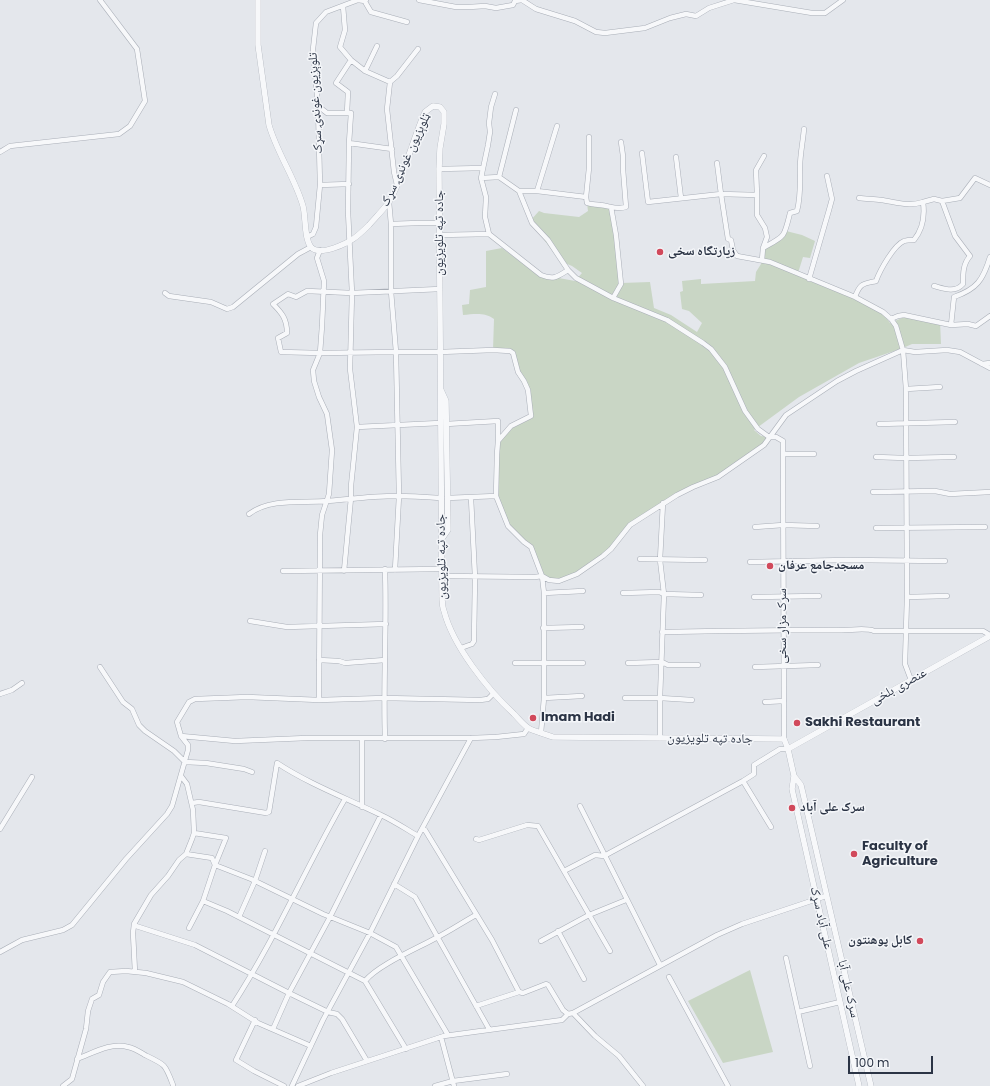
<!DOCTYPE html>
<meta charset="utf-8">
<style>
body{margin:0}
#map{position:relative;width:990px;height:1086px;overflow:hidden;background:#e4e7ec;font-family:Poppins,sans-serif}
canvas{display:block}
.scale{position:absolute;left:848px;top:1056px;width:85px;height:18px;box-sizing:border-box;border:2px solid #2b3445;border-top:0;padding-left:5px;font-size:12px;line-height:14px;white-space:nowrap;color:#2b3445;-webkit-text-stroke:3px #f4f6f9;paint-order:stroke}
</style>
<div id="map">
<canvas width="990" height="1086"></canvas>
<div class="scale">100 m</div>
</div>
<script>
const ctx = document.querySelector('canvas').getContext('2d');
ctx.lineJoin = 'round';
function fillPath(path, color) {
  ctx.fillStyle = color;
  ctx.fill(path, 'evenodd');
}
function trace(path, color, width, dash) {
  ctx.strokeStyle = color;
  ctx.lineWidth = width;
  ctx.lineCap = dash ? 'butt' : 'round';
  ctx.setLineDash(dash || []);
  ctx.stroke(path);
}
function label(font, color, halo, rows, align = 'center') {
  ctx.font = font + ' Poppins,"Noto Naskh Arabic",sans-serif';
  ctx.lineWidth = 3;
  ctx.setLineDash([]);
  ctx.textBaseline = 'middle';
  ctx.strokeStyle = halo;
  ctx.fillStyle = color;
  for (const [text, x, y, turn = 0] of rows) {
    ctx.save();
    ctx.translate(x, y);
    ctx.rotate((+turn || 0) * Math.PI / 180);
    ctx.textAlign = isNaN(turn) ? turn : align;
    if (halo) ctx.strokeText(text, 0, 0);
    ctx.fillText(text, 0, 0);
    ctx.restore();
  }
}
const green = new Path2D(`
 M587 203 611 207 621 283 650 282 654 308 671 315 697 332 702 323 689 311 682 309 680 292 683 291 682 281 701 279V284L755 281 756 272 761 264 764 247 786 231 802 235 815 241 810 258 803 257 798 273 881 310 890 323 907 316 940 321 941 344H912L903 348 859 363 799 397 754 430 761 436 769 437 764 445 718 477 693 487 630 525 611 549 577 574 559 581 542 576 531 547 508 526 496 496 498 441 511 426 531 416 528 390 518 372 513 353 493 350 494 319C485 312 474 314 463 315L462 305 469 304 470 290 486 287V251L502 248 537 274 575 281 582 273 572 266 560 261 530 221 539 211 544 213 579 217 588 211Z
 M750 970 773 1052 723 1063 688 1001Z`);
const minor = new Path2D(`
 M364 0 371 12 407 22
 M419 0 456 7H469L485 6 496 8 513 5 515 1 522 0 536 9 575 21 596 32 605 33 645 28 670 18 686 14 696 16 709 8 734 0 812 13H825L843 0
 M343 6 345 30 340 47 351 60 336 83 348 92 347 113
 M351 60 365 71 390 82
 M365 71 377 46
 M495 94 491 107 489 123 490 132 488 145 481 178 486 197 485 217 489 234 541 275C554 280 557 277 568 270
 M318 106 327 113H351L349 143 348 211 352 293 350 369 357 427 351 486V498L344 571
 M349 143 392 149
 M0 152 10 146 119 134 130 126 145 101 137 49 100 0
 M642 153 648 202 721 194 728 239 731 240 733 250 737 256 770 262 855 297 883 312 891 319 896 326 903 350 906 389 907 597 905 664 911 680
 M676 157 681 198
 M717 163 721 194 757 195V215L765 228 767 237 763 248 762 260
 M439 169 483 168
 M499 177 516 110
 M481 178 499 177 519 191H537L586 197 587 203C592 205 596 204 600 205 610 206 617 210 626 207L623 169V156L621 142
 M320 185 349 184
 M397 185 394 172 387 109 390 82 397 76 418 49
 M519 191 532 223 548 240 568 270 576 278 613 298 667 320 703 343 711 349 725 367 745 411 758 429 769 437H776L783 441 784 739
 M537 191 557 126
 M757 195 756 170 764 156
 M586 197 589 168V137
 M942 201 960 198 975 178 990 185
 M389 202 391 224V291L396 352 399 496 395 570
 M923 202 934 199 942 201 955 236 970 256C963 264 963 273 963 284 955 293 945 289 934 286
 M611 207 616 235 621 284 613 298
 M391 224 418 223H440
 M440 235 489 234
 M307 237 313 234 316 227 320 185 318 106 313 49 316 23 326 12 358 0 365 1 366 0
 M763 248C785 236 784 238 790 213L797 211C801 196 800 182 800 167 800 155 803 141 804 129
 M809 279 829 210 832 199 827 176
 M440 289 352 293 307 291 296 297 288 294 273 304C282 313 287 319 287 333L278 338 281 352 320 353 396 352H440L493 350 510 351 513 353 518 372 524 381 528 390 531 416 511 426 498 441 497 454 496 496 508 526 524 542 531 547 542 576 549 580 559 581 577 574 603 556 611 549 630 525 677 495 693 487 718 477 764 445 786 415 837 381 856 371 903 350 915 352 947 350 960 352 990 368
 M165 293 169 296 211 302 227 309 233 307 298 254 311 247
 M855 297C860 283 863 284 876 281 880 270 894 245 904 241 907 240 911 240 914 240 923 229 925 216 923 202 908 207 896 202 881 200 874 199 866 199 859 198
 M891 319 898 316 904 315 951 325 968 324 976 326 990 316
 M951 325 954 297C977 289 983 280 990 257
 M982 364 990 363
 M906 389 940 387
 M446 424 498 421V441
 M879 424 955 422
 M357 427 440 423
 M783 454H814
 M876 457 905 458 954 457
 M873 492 935 491 950 494 990 492
 M447 498 496 496
 M249 514C270 498 302 503 327 501 350 499 374 496 397 496 412 496 426 497 440 498
 M755 527 783 525 817 526
 M876 528 985 527
 M640 559 705 560
 M750 562 846 560 945 561
 M283 571 441 569
 M442 576 535 577 542 576
 M544 593 583 591
 M623 593 659 592 664 594 701 595
 M754 597 819 596
 M907 597 947 596
 M250 621 287 627 386 624
 M543 628 582 627
 M662 632C721 631 779 630 838 630 848 631 866 627 874 631H983L990 635
 M461 648 472 644 474 641 475 577 471 498
 M319 660 339 661 345 663 385 660
 M515 663H583
 M628 663 662 662 668 665H698
 M100 667 123 702 132 709 139 725 145 731 174 751 185 762 206 763 244 769 252 772
 M755 667 818 665
 M0 694 12 690 22 683
 M493 694 488 699 480 700 384 698 319 700 247 697 195 699 189 702 177 722 181 736 235 741 307 738H471L496 737 524 734 528 728
 M544 698 582 696
 M625 698H660L692 700
 M319 700 320 535 322 515 329 494 332 450 327 414 319 397 314 381 313 370 320 353 322 326 324 281 317 258 320 250
 M765 702 784 701
 M541 733 544 698V593L542 576
 M660 738V698L664 594 660 560 663 503
 M362 739V807
 M385 739C383 682 387 625 385 569
 M181 776 187 784 193 810 194 833 192 839 186 854 179 860 168 876 151 895 134 924 136 926 195 945 289 993 328 1012 337 1014 342 1019 367 1061
 M743 781 771 827
 M192 803 199 802 266 813 269 812 277 763C309 784 346 798 381 815 394 821 406 829 418 836
 M580 806 660 965
 M0 829 32 777
 M422 829 425 830 492 940 519 992 523 993 546 984 548 985 563 1010 568 1014
 M194 833 226 838 215 865 203 901
 M476 839 479 840 527 825 538 826 610 951
 M186 854 212 858 215 865 251 879 323 914 370 933 396 947 448 1035
 M564 871 595 855 604 856 743 781 754 774V765L780 749H788
 M394 884 415 897 489 1029
 M239 917 255 881 265 851
 M134 924 133 933 135 972
 M189 928 203 901 227 911 365 981 406 1049
 M558 931 584 979
 M541 941 589 915 626 900
 M0 952 22 940 63 930 72 925 126 859 167 814 172 806 188 750V745L181 736
 M786 958 810 1066
 M669 977 728 1086
 M365 981C378 965 416 949 436 938 450 931 463 922 476 915
 M232 1006C275 940 306 867 345 799
 M476 1006 519 992
 M798 1012 840 1002
 M573 1013 595 1036 619 1056 643 1086
 M255 1020 236 1060 254 1071 284 1086
 M273 1029 289 993 330 917 381 815
 M441 1037 454 1086
 M77 1059C93 1053 111 1042 128 1047 134 1048 140 1052 145 1055 166 1065 165 1064 173 1085
 M63 1086 72 1079 86 1029 88 1011 92 999 99 995 103 982 110 972 126 971 146 973 183 982 228 1004 258 1023 311 1046
 M292 1086 323 1020 370 933 418 836 471 738
 M298 1086 331 1073 444 1036 562 1020 568 1014 573 1013 717 935 742 924 826 896
 M435 1086 453 1081 507 1074`);
const tertiary = new Path2D(`
 M258 0V45L269 125C277 153 295 178 303 206 306 217 304 239 311 247 316 253 328 250 334 248 351 242 357 237 369 225 376 217 383 210 389 202 405 174 412 141 425 112L433 106 440 107 444 112V124L440 148 439 169 442 595C442 600 442 606 444 611 453 646 488 690 514 714 519 719 524 726 530 729 537 732 545 734 553 737L784 739 788 749 794 776 792 789 859 1086
 M441 390 446 401 448 530 441 540
 M788 749 990 636
 M794 776 801 785 871 1086`);
const markers = [
 [660,252,4,"#d1495b"],
 [770,566,4,"#d1495b"],
 [533,718,4,"#d1495b"],
 [797,723,4,"#d1495b"],
 [792,808,4,"#d1495b"],
 [854,854,4,"#d1495b"],
 [920,941,4,"#d1495b"]
];
const streetNames = [
 ["تلوېزيون غونډۍ سړک",316,103,-93],
 ["ټلوېزيون غونډۍ سړک",406,160,-65],
 ["جاده تپه تلویزیون",440,233,-90],
 ["جاده تپه تلویزیون",442,557,-91],
 ["سرک مزار سخی",783,626,-90],
 ["عنصری بلخی",899,687,-29],
 ["جاده تپه تلویزیون",710,739,1],
 ["علی آباد سړک",821,918,77],
 ["سرک علی آبا",848,989,77]
];
const poiNames = [
 ["زیارتگاه سخی",668,252],
 ["مسجدجامع عرفان",778,566],
 ["Imam Hadi",541,718],
 ["Sakhi Restaurant",805,723],
 ["سرک علی آباد",800,808],
 ["Faculty of",862,847],
 ["Agriculture",862,862],
 ["کابل پوهنتون",912,941,"right"]
];
fillPath(green, '#c9d6c5');
trace(minor, '#a9aeb7', 5.5);
trace(tertiary, '#a9aeb7', 6);
trace(minor, '#f7f8fa', 4.5);
trace(tertiary, '#f7f8fa', 5.5);
for (const [x, y, r, color] of markers) {
  const dot = new Path2D();
  dot.arc(x, y, r, 0, 2 * Math.PI);
  ctx.fillStyle = color;
  ctx.fill(dot);
  trace(dot, '#f4f6f9', 1.5);
}
label('13px', '#2b3445', '#f4f6f9', streetNames);
label('bold 13px', '#2b3445', '#f4f6f9', poiNames, 'left');
</script>
